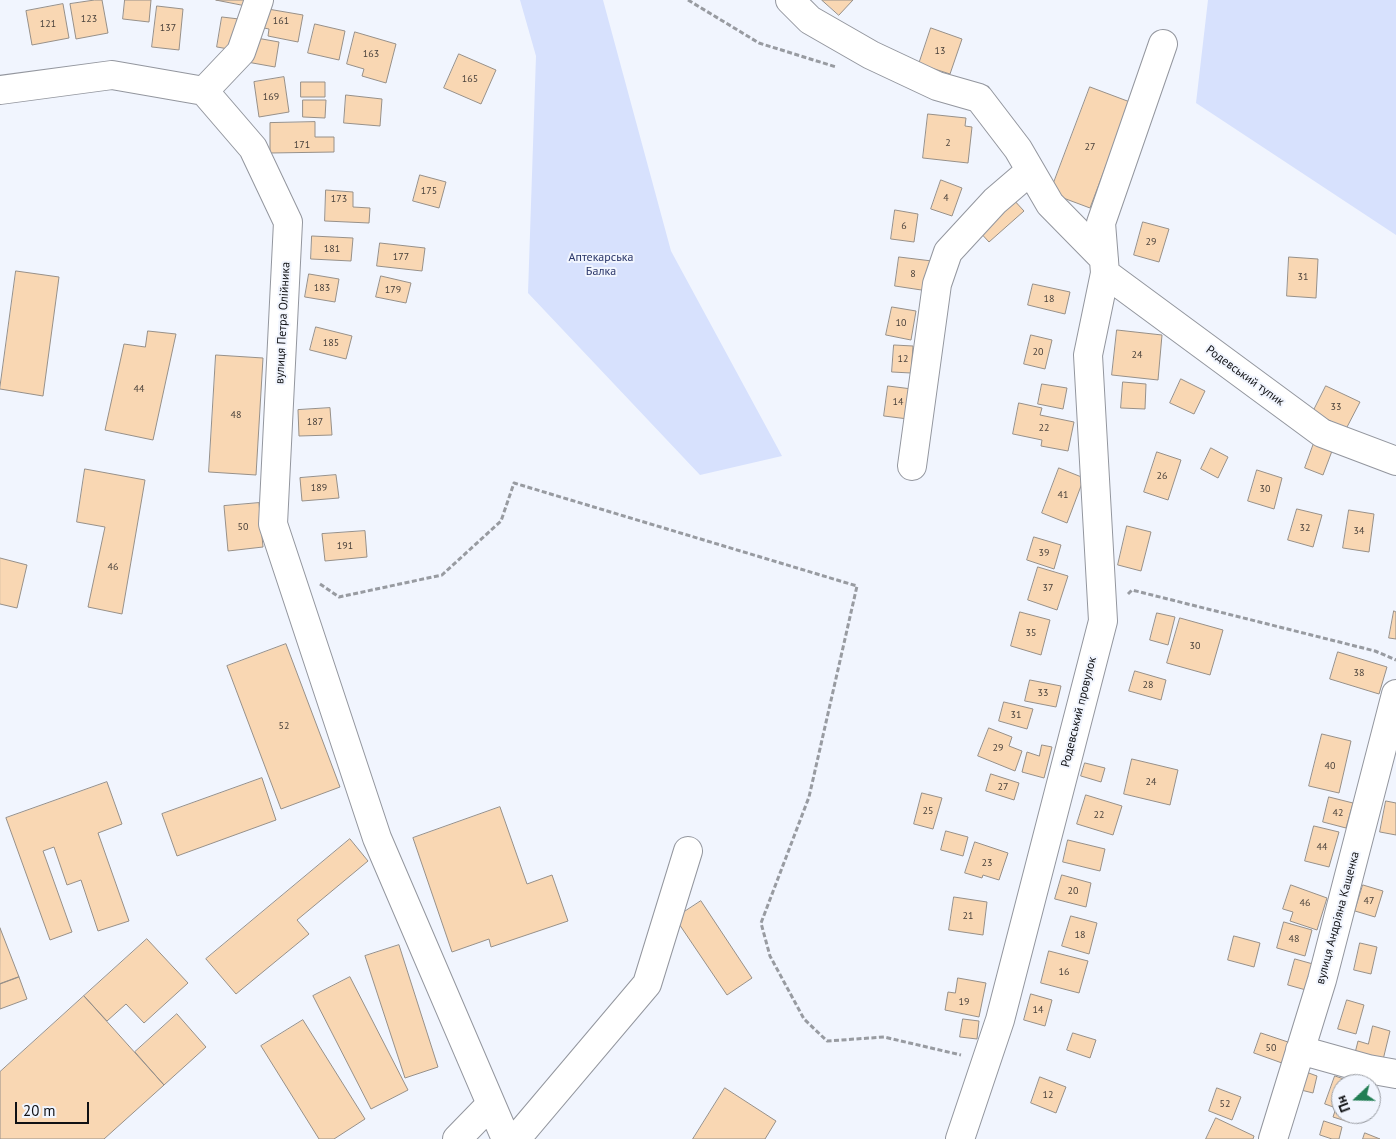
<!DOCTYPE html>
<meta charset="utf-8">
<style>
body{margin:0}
#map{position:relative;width:1396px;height:1139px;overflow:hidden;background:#f1f5fe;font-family:"PT Sans",sans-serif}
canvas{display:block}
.north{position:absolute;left:1331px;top:1074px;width:50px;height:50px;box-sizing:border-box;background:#f1f5fe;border:1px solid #979aa0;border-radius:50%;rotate:249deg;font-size:14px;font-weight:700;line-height:20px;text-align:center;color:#101114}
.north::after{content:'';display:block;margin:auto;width:18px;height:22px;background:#227e54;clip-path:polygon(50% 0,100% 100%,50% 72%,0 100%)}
.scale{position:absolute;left:15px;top:1102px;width:74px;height:22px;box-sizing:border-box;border:2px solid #101114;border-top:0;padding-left:6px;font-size:15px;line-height:18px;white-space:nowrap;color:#101114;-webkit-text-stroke:4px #f1f5fe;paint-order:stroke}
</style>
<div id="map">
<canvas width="1396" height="1139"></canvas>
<div class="north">Пн</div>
<div class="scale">20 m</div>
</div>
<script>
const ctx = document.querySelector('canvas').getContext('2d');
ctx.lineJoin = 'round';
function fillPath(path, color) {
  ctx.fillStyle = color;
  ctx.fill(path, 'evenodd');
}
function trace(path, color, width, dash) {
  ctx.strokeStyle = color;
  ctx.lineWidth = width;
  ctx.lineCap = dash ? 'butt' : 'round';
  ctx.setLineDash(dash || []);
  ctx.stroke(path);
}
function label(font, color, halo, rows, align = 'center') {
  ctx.font = font + ' "PT Sans",sans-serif';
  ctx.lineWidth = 4;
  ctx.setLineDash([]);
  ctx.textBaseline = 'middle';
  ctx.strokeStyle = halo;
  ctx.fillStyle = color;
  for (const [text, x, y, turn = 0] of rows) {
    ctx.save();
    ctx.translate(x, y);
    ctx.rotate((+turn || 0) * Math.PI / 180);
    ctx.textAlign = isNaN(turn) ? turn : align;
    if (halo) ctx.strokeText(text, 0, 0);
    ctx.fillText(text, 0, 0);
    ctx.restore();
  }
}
const green = new Path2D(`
 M520 0H603L671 251 782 456 700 475 528 293 536 56Z
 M1208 0H1396V235L1196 103Z`);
const building = new Path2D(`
 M95 0H102L108 33 76 39 70 4Z
 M125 0H151L149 22 123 19Z
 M216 0H249L248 6Z
 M822 0H853L839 15Z
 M63 4 69 38 32 45 26 11Z
 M157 6 183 9 179 50 152 47Z
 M262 8 303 15 298 42 268 36 269 29 259 27Z
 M222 17 239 19 234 50 217 47Z
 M315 24 345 31 339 60 308 53Z
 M931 28 962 39 950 74 919 64Z
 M355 32 396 44 386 83 362 76 364 69 347 64Z
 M251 37 279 42 275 67 247 62Z
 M459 54 496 70 481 104 444 88Z
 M284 77 289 112 259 117 254 82Z
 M301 82H325V97H301Z
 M1090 87 1130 102 1090 208 1050 193Z
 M346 95 382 99 380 126 344 123Z
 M303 100H326L325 118 303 117Z
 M928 114 966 118 965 126 972 127 968 163 923 158Z
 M315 122V137H334V152L270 153V123Z
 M420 175 446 182 439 208 413 201Z
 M941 180 962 188 952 216 931 209Z
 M326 190 353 192V207L370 208 369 223 325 221Z
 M1012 198 1024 211 989 242 977 229Z
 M895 210 918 214 914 242 891 239Z
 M1143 222 1169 229 1159 262 1134 255Z
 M312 236 353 238 351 261 311 259Z
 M380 243 425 248 422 271 377 266Z
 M899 257 932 261 928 291 895 286Z
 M1289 257 1318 259 1316 298 1287 296Z
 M16 271 59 277 43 396 0 389Z
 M309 274 339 279 335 302 305 297Z
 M381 276 411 283 406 303 376 297Z
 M1033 284 1070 292 1065 314 1028 305Z
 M892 307 916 311 911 340 886 335Z
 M316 327 352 336 346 359 310 350Z
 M1117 330 1162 335 1158 380 1112 375Z
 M148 331 176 334 153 440 105 430 124 344 145 347Z
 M1031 335 1052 340 1045 369 1024 364Z
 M894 345 913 346 911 373 892 372Z
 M216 355 263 358 256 475 209 472Z
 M1181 379 1205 391 1194 414 1170 403Z
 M1123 382 1146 384 1145 409 1121 408Z
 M1042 384 1067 388 1063 409 1038 404Z
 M888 386 912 389 908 419 884 416Z
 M1326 386 1360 402 1346 429 1313 412Z
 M1019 403 1042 408 1040 415 1074 422 1068 451 1041 446 1042 440 1013 434Z
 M330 408 332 435 299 436 298 410Z
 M1314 443 1332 451 1323 475 1305 468Z
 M1211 448 1228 457 1218 478 1201 469Z
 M1157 452 1181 460 1168 500 1144 492Z
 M1059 468 1084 478 1067 523 1042 513Z
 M85 469 145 480 122 614 88 607 105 527 77 522Z
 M1257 470 1282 478 1274 509 1248 501Z
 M336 475 339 498 302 501 300 478Z
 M259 503 263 547 228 551 224 506Z
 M1297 509 1322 515 1313 547 1288 540Z
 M1349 510 1374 514 1369 552 1343 548Z
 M1127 526 1151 532 1141 571 1118 565Z
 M365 531 367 557 325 561 322 534Z
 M1034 537 1061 545 1054 569 1027 560Z
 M0 558 27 565 17 608 0 604Z
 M1038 567 1068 576 1057 610 1028 600Z
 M1394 611 1396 612V639L1389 638Z
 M1020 612 1050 620 1041 655 1011 646Z
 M1157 613 1175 617 1168 645 1150 640Z
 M1180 618 1223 630 1210 675 1167 663Z
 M286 644 340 787 281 809 227 666Z
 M1338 652 1387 667 1379 694 1330 679Z
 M1135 671 1166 680 1161 700 1129 691Z
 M1030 680 1061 686 1056 707 1025 701Z
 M1004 702 1033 709 1027 729 999 721Z
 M989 728 1012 737 1009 746 1022 751 1015 771 978 756Z
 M1322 734 1351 741 1339 793 1309 786Z
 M1042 745 1052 747 1044 778 1022 772 1027 752 1039 756Z
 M1132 759 1178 770 1170 805 1124 794Z
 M1085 763 1105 768 1101 782 1081 776Z
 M991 774 1019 783 1014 800 986 791Z
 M262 778 276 820 177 856 162 814Z
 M107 782 122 824 98 833 129 921 98 931 81 880 67 885 54 847 43 851 72 932 50 940 6 818Z
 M922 793 942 798 933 829 914 824Z
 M1086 795 1122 806 1113 835 1077 824Z
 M1329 797 1353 803 1346 828 1323 822Z
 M1386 801 1396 803V835L1380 832Z
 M500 807 527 884 552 875 568 921 491 947 489 939 452 952 413 838Z
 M1314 826 1339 832 1329 867 1305 861Z
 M946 831 968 837 963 856 941 850Z
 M350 839 368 861 297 920 309 934 236 994 206 959Z
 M1068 840 1105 849 1100 871 1063 862Z
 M975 842 1008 853 999 880 983 875 982 878 965 873Z
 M1062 875 1091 883 1086 907 1055 899Z
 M1291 885 1327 898 1317 930 1290 921 1293 912 1283 909Z
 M1363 885 1383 891 1375 917 1355 911Z
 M954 897 987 902 983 935 949 930Z
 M701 901 752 978 727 995 675 918Z
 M1071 916 1097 923 1089 954 1062 946Z
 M1284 922 1312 930 1305 956 1277 948Z
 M0 928 19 977 0 984Z
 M1234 936 1260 943 1254 967 1228 960Z
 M147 939 188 983 144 1023 126 1004 107 1021 84 996Z
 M1360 943 1377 947 1371 974 1354 970Z
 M399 945 438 1067 405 1078 365 956Z
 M1049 951 1088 961 1079 993 1041 983Z
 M1295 959 1313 964 1306 990 1288 985Z
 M19 977 27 999 0 1009V984Z
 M350 977 408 1090 371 1109 313 996Z
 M958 978 986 983 979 1017 945 1010 948 992 955 993Z
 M1031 994 1052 1000 1045 1026 1024 1020Z
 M84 996 164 1085 104 1139H0V1072Z
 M1347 1000 1364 1005 1356 1034 1338 1029Z
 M177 1014 206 1047 164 1085 135 1052Z
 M963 1019 979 1021 977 1039 960 1037Z
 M303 1020 365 1119 334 1139H319L261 1046Z
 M1373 1026 1390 1031 1382 1064 1354 1057 1358 1041 1368 1044Z
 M1073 1033 1096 1040 1090 1058 1067 1050Z
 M1261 1033 1288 1042 1282 1063 1254 1053Z
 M1306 1072 1317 1076 1313 1093 1301 1090Z
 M1335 1076 1356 1083 1341 1084V1114H1352L1349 1122 1333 1117 1336 1108 1325 1104Z
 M1040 1077 1066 1087 1056 1113 1031 1103Z
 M725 1088 776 1121 765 1139H693Z
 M1217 1088 1241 1097 1232 1120 1209 1111Z
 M1216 1118 1254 1136 1253 1139H1206Z
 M1324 1121 1342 1127 1339 1139H1332L1320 1135Z
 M1365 1133 1380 1139H1363Z`);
const path = new Path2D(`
 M688 0 759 43 836 67
 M320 584 339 597 442 575 501 521 514 483 857 586 809 797 761 923 770 956 804 1019 827 1041 884 1037 961 1055
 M1128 594 1132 590 1375 651 1396 660`);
const minor = new Path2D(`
 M790 0 810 20 871 55 937 86 979 98 1018 149 1050 204 1104 259
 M0 90 112 75 204 91 253 148 288 222 273 524 377 838 506 1139
 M204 91 241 52 259 0
 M1105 273 1322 433 1396 461
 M912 466 937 284 948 252 995 201 1030 171
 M1300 1050 1368 1069 1396 1074
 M457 1139 491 1104
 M516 1139 647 984 688 851
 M960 1139 1000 1020 1103 621 1088 355 1105 273 1101 223 1163 44
 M1273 1139 1322 980 1396 694`);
const numberNames = [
 ["123",89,19],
 ["161",281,21],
 ["121",48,24],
 ["137",168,28],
 ["13",940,51],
 ["163",371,54],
 ["165",470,79],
 ["169",271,97],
 ["2",948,143],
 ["171",302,145],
 ["27",1090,147],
 ["175",429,191],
 ["4",946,198],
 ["173",339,199],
 ["6",904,226],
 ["29",1151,242],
 ["181",332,249],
 ["177",401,257],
 ["8",913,274],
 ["31",1303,277],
 ["183",322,288],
 ["179",393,290],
 ["18",1049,299],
 ["10",901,323],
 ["185",331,343],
 ["20",1038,352],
 ["24",1137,355],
 ["12",903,359],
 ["44",139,389],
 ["14",898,402],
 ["33",1336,407],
 ["48",236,415],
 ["187",315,422],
 ["22",1044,428],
 ["26",1162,476],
 ["189",319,488],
 ["30",1265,489],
 ["41",1063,495],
 ["50",243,527],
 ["32",1305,528],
 ["34",1359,531],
 ["191",345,546],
 ["39",1044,553],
 ["46",113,567],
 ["37",1048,588],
 ["35",1031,633],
 ["30",1195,646],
 ["38",1359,673],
 ["28",1148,685],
 ["33",1043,693],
 ["31",1016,715],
 ["52",284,726],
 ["29",998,748],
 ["40",1330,766],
 ["24",1151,782],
 ["27",1003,787],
 ["25",928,811],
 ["42",1338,813],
 ["22",1099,815],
 ["44",1322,847],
 ["23",987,863],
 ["20",1073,891],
 ["47",1369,901],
 ["46",1305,903],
 ["21",968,916],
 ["18",1080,935],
 ["48",1294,939],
 ["16",1064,972],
 ["19",964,1002],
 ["14",1038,1010],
 ["50",1271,1048],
 ["12",1048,1095],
 ["52",1225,1104]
];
const parkNames = [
 ["Аптекарська",601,258],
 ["Балка",601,272]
];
const streetNames = [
 ["вулиця Петра Олійника",283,323,-87],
 ["Родевський тупик",1245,376,36],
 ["Родевський провулок",1079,712,-76],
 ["вулиця Андріяна Кащенка",1338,918,-75]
];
fillPath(green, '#d7e1fd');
fillPath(building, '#f9d7b3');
trace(building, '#979089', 1);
trace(minor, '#93969e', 30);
trace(path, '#989ba1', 3, [5, 2.5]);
trace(minor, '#fff', 28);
label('10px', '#4a423c', null, numberNames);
label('12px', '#293568', '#f1f5fe', parkNames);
label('12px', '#101114', '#f1f5fe', streetNames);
</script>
